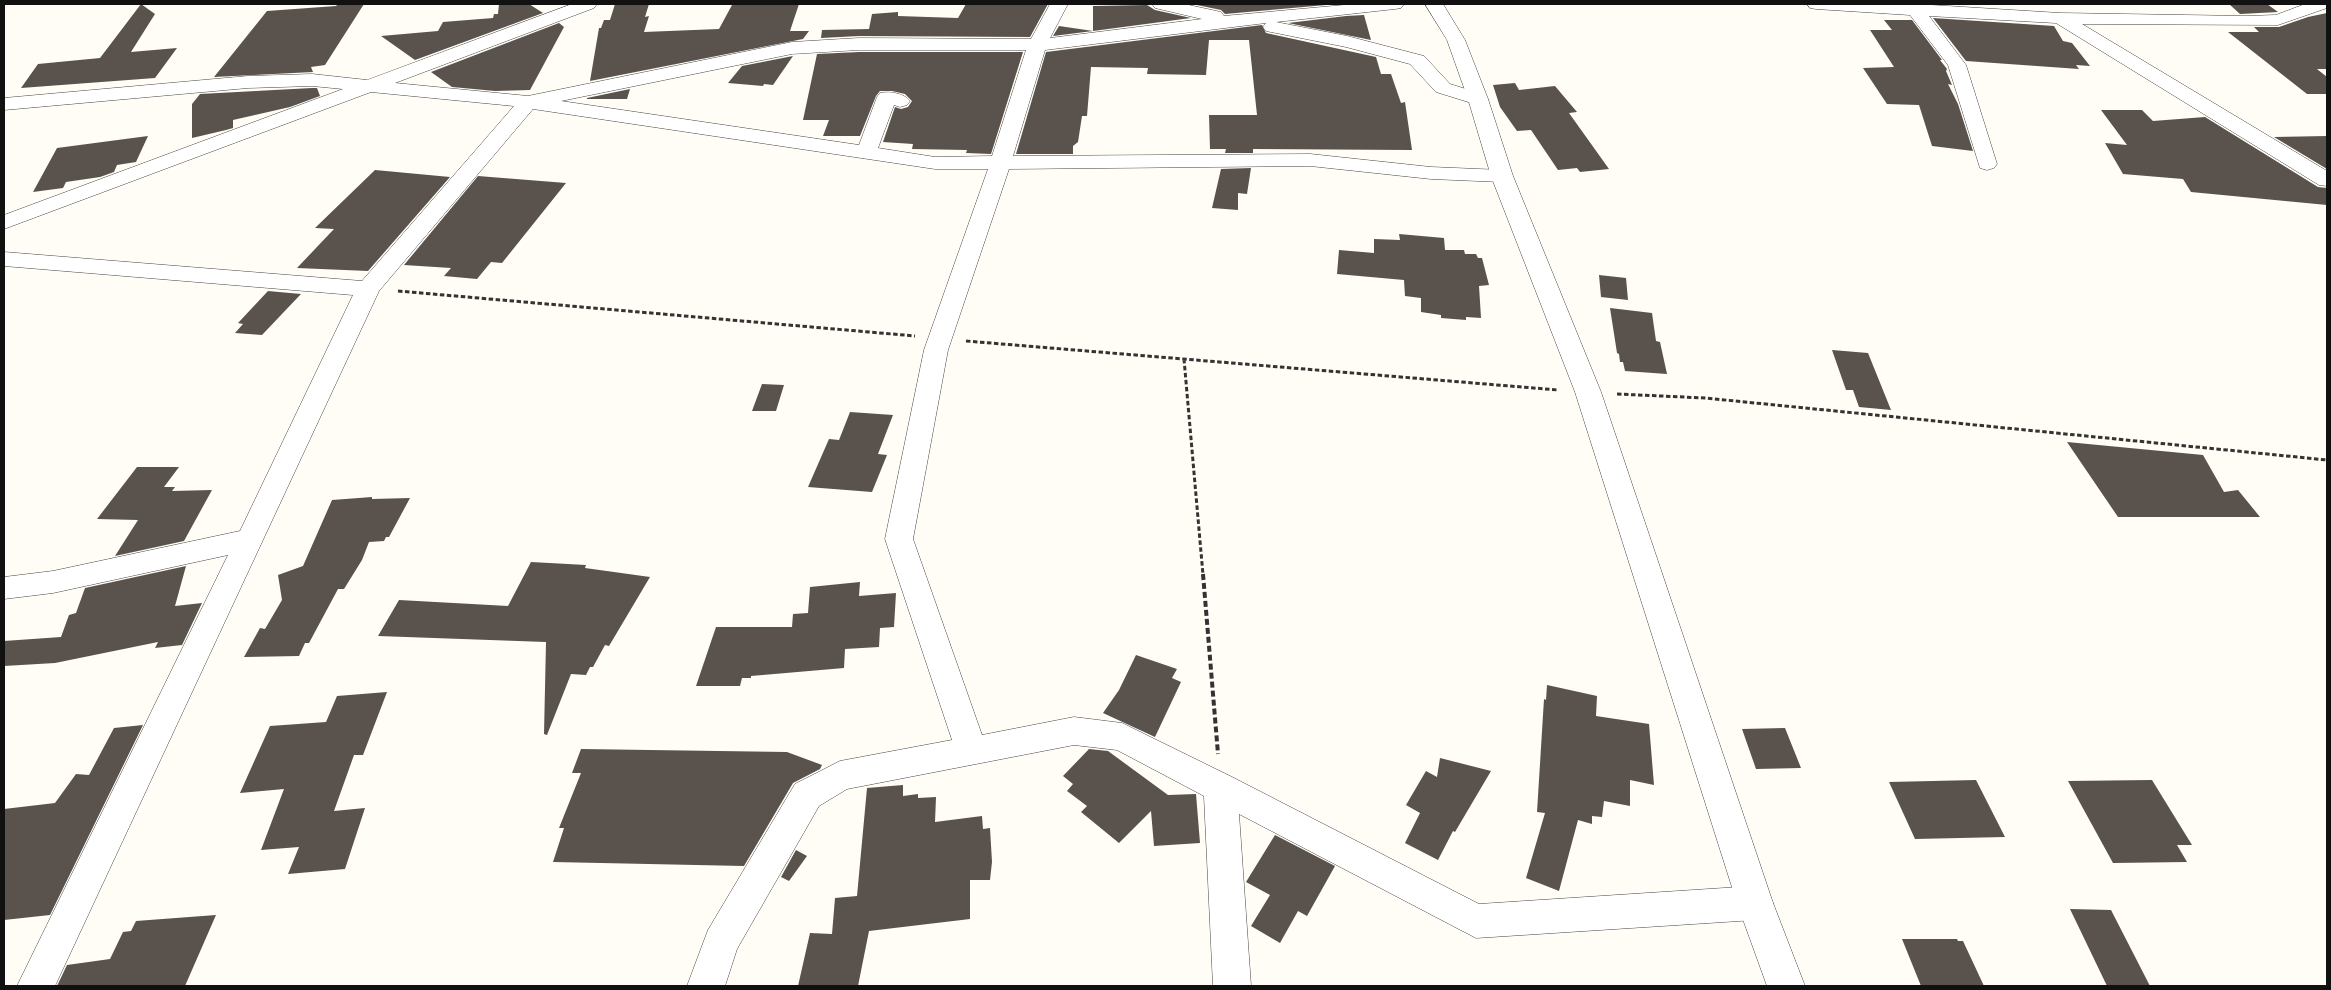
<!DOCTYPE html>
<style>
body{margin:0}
#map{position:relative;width:2331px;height:990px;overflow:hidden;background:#fffdf5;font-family:"Noto Serif",serif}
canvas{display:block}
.frame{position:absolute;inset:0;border:5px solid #111;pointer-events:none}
</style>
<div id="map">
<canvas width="2331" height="990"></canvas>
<div class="frame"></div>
</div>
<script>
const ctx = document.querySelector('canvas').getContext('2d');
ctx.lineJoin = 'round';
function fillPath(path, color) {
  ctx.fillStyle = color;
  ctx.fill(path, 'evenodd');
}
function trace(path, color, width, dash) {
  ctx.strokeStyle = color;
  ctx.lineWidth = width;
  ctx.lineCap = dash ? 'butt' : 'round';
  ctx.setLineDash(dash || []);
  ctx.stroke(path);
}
const building = new Path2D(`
 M141 4 155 14 131 52 177 48 155 78 21 88 38 64 100 58Z
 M338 4H364L325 65 311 67 313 72 214 77 267 11 336 6Z
 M499 4H529L543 13 415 60 381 36 438 31 443 22 493 18 494 14H498Z
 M615 4H649L645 17 649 16 644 32 719 29 732 5 799 4 790 31H809L803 39 590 81 599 28H601L604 20H610Z
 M966 4H1048L1030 37 859 36 821 38 822 30 869 29 872 14 898 12V16L958 18Z
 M1192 4H1337L1225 14 1221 10Z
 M2229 4H2267L2278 12 2240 14Z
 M1147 5 1155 10 1191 18 1093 31V6Z
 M2327 13V69H2317L2327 77V94H2307L2228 32H2259L2254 27H2279L2308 17Z
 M1364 15 1371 40 1288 23 1346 16Z
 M1933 18 2054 26 2063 41 2072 43 2090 66 2076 65 2079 69 1966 61Z
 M1884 20H1912L1942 60H1940L1947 69 1946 71 1952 85 1948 84 1958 104 1973 151 1932 146 1919 105 1887 104 1863 68 1894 67 1870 30H1892Z
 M559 23 564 27 530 90 495 91 452 87 431 72Z
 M1262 25 1266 33 1376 57 1381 74H1391L1401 103 1405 102 1412 150 1253 149V153H1225L1226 149H1210L1209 115H1257L1249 40H1209L1206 75 1147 74 1148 68 1091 67 1087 116H1082L1078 142 1073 146V154H1016L1046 52Z
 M1059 26 1093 31 1053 36Z
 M859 52H1023L991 154 966 153 967 150 912 149 913 144 883 142 895 107 901 109 908 107 912 101 905 94 892 91H880L876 96 860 136H823L829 120H803L817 54Z
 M793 56 773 85 764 84 763 86 728 83 742 66Z
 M1515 83 1519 90 1555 86 1577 112 1569 113 1609 169 1580 172 1577 168 1558 170 1531 130 1517 131 1500 107 1493 85Z
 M312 88H317L320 96 290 107 233 120V128L226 130 192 138V104L200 94Z
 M630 89 627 99H587V98Z
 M2101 110H2142L2153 121 2205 117 2318 187 2327 188V205L2191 192 2183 179 2123 174 2105 143 2127 145Z
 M148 136 136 162 117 165 114 172 100 177 66 182 63 188 33 192 57 148Z
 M2327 136V169L2274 137Z
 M1251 168 1247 194 1238 193V210L1212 208 1221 169Z
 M375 170 450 177 368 271 297 268 334 229 315 228Z
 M478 176 566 183 502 263 491 262 477 279 444 276 451 268 404 265Z
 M1399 234 1444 238 1445 250H1464L1465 254H1476L1478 258H1482L1489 285 1479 286 1481 318 1466 317V320L1441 318V315L1421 312V298L1405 296 1404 280 1337 274 1339 250 1374 253V239L1400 240Z
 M1599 275 1626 278 1628 300 1601 297Z
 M268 291 301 294 262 335 235 333 243 324 238 323Z
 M1610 308 1652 313 1656 341 1660 342 1667 374 1625 371 1623 362H1620L1619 354 1617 353Z
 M1832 350 1868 353 1891 410 1859 407 1853 390H1846Z
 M762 384 784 385 776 411H752Z
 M850 412 893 415 878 454 887 455 872 492 808 487 829 439 839 440Z
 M2067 442 2203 455 2224 492 2238 490 2260 517H2118Z
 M137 467H179L164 487H175L172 491 212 490 184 541 115 556 138 520 97 519Z
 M372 497V499L410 498 389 537H386L384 541 369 542 362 560 344 589H338L309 643H305L299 656 244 657 260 628 265 629 282 600 278 575 303 566 332 500Z
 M531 562 586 565 585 568 650 577 609 646 605 645 593 667H590L586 675 571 674 547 735 544 734 546 642 378 636 399 600 508 606Z
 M186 566 175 606 202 603 182 645 155 648 158 642 55 663 4 666V641L61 637 69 615 76 613 85 588Z
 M860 582 859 596 896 593 894 627 880 628 879 647 845 649 844 668 751 676V678H742L740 686H696L716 627H792L793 614 808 613 810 587Z
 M1136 655 1177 669 1172 678 1181 682 1155 737 1103 713 1119 690Z
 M1547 685 1597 696 1596 716 1649 724 1654 785 1630 780V806L1604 801 1602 817 1592 816V824L1578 820 1559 891 1526 878 1545 813 1537 812 1544 699 1546 700Z
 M387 692 363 755H354L334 811 365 808 345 869 288 874 299 847 261 850 284 789 240 793 270 726 326 722 337 696Z
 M143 725 50 915 4 920V809L55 803 76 774 89 775 114 728Z
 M1785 728 1801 768 1756 769 1742 729Z
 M581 749 787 752 822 765 820 769 793 783 744 866 553 862 564 828H559L581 773H572Z
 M1089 749 1108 751 1168 795 1196 794 1200 843 1154 846 1151 811 1119 843 1081 812 1087 806 1067 791 1073 784 1063 776Z
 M1440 758 1491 771 1455 832 1453 831 1438 860 1405 843 1420 813 1406 805 1426 771 1437 777Z
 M1976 780 2005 837 1915 839 1889 782Z
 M2152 780 2192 845H2177L2187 862 2113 863 2068 781Z
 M903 785V796L918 794V798L936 797 935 822 982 816 983 829 990 828 992 862 990 880H970V919L869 931 858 986H798L810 933 832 934 835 898 857 896 867 788Z
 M1275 835 1335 866 1307 916 1298 911 1280 943 1251 926 1270 895 1246 882Z
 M796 850 807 856 789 881 781 877Z
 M2070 909 2111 910 2150 986H2107Z
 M216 915 185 986H57L67 965 110 959 123 932 131 931 136 921Z
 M1902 939H1957L1958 941H1963L1984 986H1921Z`);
const pathFar1 = new Path2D(`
 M398 291 915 336
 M966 341 1558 390
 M1184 359 1203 575
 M1617 394 1705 398 2327 460`);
const path = new Path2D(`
 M1203 574 1218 754`);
const minor = new Path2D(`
 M572 4H597L594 8 395 83 528 96 792 42 859 38 1031 39 1050 4H1068L1050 38 1202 19 1155 8 1152 4H1184L1221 12 1224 16 1355 4H1404L1401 8 1395 9 1276 22 1347 36 1424 56 1450 84 1485 95 1488 99 1485 103 1478 105 1436 92 1410 64 1346 47 1266 31 1263 27 1266 23 1045 50 1013 156 1310 154 1431 167 1502 170 1509 172 1513 176 1509 180 1502 182 1431 179 1310 166 1009 169 948 350 913 539 982 735 1074 717 1122 723 1232 777 1479 904 1755 886 1768 891 1773 903 1768 915 1755 920 1476 938 1239 814 1251 986H1213L1204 796 1117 750 1074 745 847 789 819 806 737 949 725 986H687L708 930 795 784 840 761 952 740 885 539 924 350 988 169H935L533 109 379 291 55 986H17L228 555 53 593 4 599V577L53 571 240 531 353 295 4 266V252L362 281 514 106 371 92 4 229V215L343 89 312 86 248 88 4 110V98L248 76 312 74 367 80ZM859 50H1026L992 156 935 157 878 148 894 105 900 107 907 105 910 101C904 93 889 91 880 93L877 97 859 145 561 101 792 54Z
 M1807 4H1915L2060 13 2246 16 2276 15 2305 4H2327V8L2278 25 2082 24 2327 171V186L2319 185 2056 23 1929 16 1966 65 1997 164 1994 168 1987 170 1980 168 1948 65 1910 15 1816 9 1810 8Z`);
const tertiary = new Path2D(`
 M1425 4H1443L1465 40 1488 99 1513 176 1601 392 1773 903 1805 986H1767L1737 903 1575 392 1491 176 1468 99 1447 40Z`);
fillPath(building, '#5a524d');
trace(minor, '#444', 1);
trace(tertiary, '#444', 1);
trace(pathFar1, '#333', 3, [4.5, 2.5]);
trace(path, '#333', 4, [6, 3]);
fillPath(minor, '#fff');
fillPath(tertiary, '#fff');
</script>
